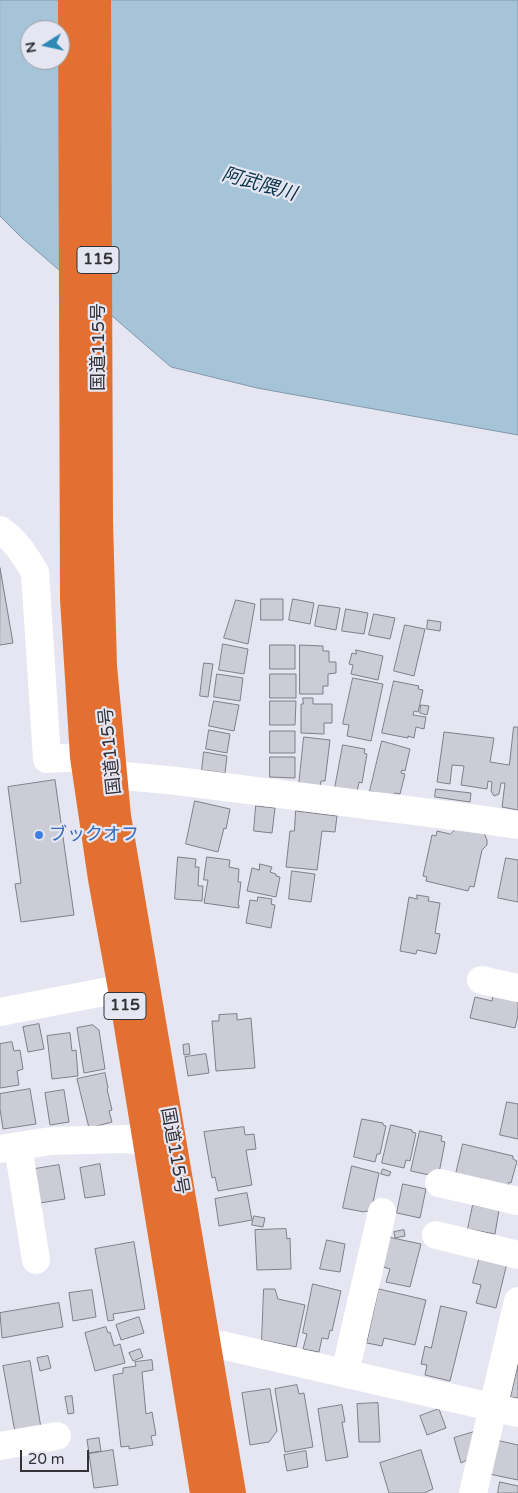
<!DOCTYPE html>
<meta charset="utf-8">
<style>
body{margin:0}
#map{position:relative;width:518px;height:1493px;overflow:hidden;background:#e5e6f1;font-family:"Varela Round",sans-serif}
canvas{display:block}
.north{position:absolute;left:20px;top:20px;width:50px;height:50px;box-sizing:border-box;background:#e5e6f1;border:1px solid #9d9ea7;border-radius:50%;rotate:260deg;font-size:14px;font-weight:700;line-height:20px;text-align:center;color:#323237}
.north::after{content:'';display:block;margin:auto;width:18px;height:22px;background:#2d89b6;clip-path:polygon(50% 0,100% 100%,50% 72%,0 100%)}
.scale{position:absolute;left:20px;top:1450px;width:69px;height:22px;box-sizing:border-box;border:2px solid #323237;border-top:0;padding-left:6px;font-size:15px;line-height:18px;white-space:nowrap;color:#323237;-webkit-text-stroke:4px #e5e6f1;paint-order:stroke}
</style>
<div id="map">
<canvas width="518" height="1493"></canvas>
<div class="north">N</div>
<div class="scale">20 m</div>
</div>
<script>
const ctx = document.querySelector('canvas').getContext('2d');
ctx.lineJoin = 'round';
function fillPath(path, color) {
  ctx.fillStyle = color;
  ctx.fill(path, 'evenodd');
}
function trace(path, color, width, dash) {
  ctx.strokeStyle = color;
  ctx.lineWidth = width;
  ctx.lineCap = dash ? 'butt' : 'round';
  ctx.setLineDash(dash || []);
  ctx.stroke(path);
}
function label(font, color, halo, rows, align = 'center') {
  ctx.font = font + ' "Varela Round","Noto Sans JP",sans-serif';
  ctx.lineWidth = 4.5;
  ctx.setLineDash([]);
  ctx.textBaseline = 'middle';
  ctx.strokeStyle = halo;
  ctx.fillStyle = color;
  for (const [text, x, y, turn = 0] of rows) {
    ctx.save();
    ctx.translate(x, y);
    ctx.rotate((+turn || 0) * Math.PI / 180);
    ctx.textAlign = isNaN(turn) ? turn : align;
    if (halo) ctx.strokeText(text, 0, 0);
    ctx.fillText(text, 0, 0);
    ctx.restore();
  }
}
const water = new Path2D(`
 M0 0H518V435L257 388 171 367 22 238 0 216ZM30 30H60V60H30Z`);
const building = new Path2D(`
 M0 568 13 643 0 645Z
 M261 599H283V620H261Z
 M293 599 314 603 310 624 289 620Z
 M236 600 255 604 248 644 224 638Z
 M319 605 340 608 336 630 315 626Z
 M346 609 368 613 364 634 342 631Z
 M374 614 395 618 390 639 369 635Z
 M428 620 441 622 440 631 427 629Z
 M405 625 425 629 414 676 394 671Z
 M223 644 248 649 244 674 219 670Z
 M270 645H295V669H270Z
 M300 645 323 646V651H329V662H336V673L328 674V686H323V694H300Z
 M356 650 383 656 378 680 351 674 353 665 349 664 352 653 356 654Z
 M204 663 213 664 208 697 200 696Z
 M217 674 243 678 240 701 214 697Z
 M270 674H296V698H270Z
 M353 678 383 684 371 741 347 736 349 725 343 724Z
 M394 681 419 686 418 689 423 690 418 712 414 711 413 715 426 717 424 729 416 727 414 738 408 736V738L382 733Z
 M303 698H313V704H332V723H324V734L301 733V704H303Z
 M214 701 239 705 234 731 209 726Z
 M270 701H296L295 725H270Z
 M421 705 429 706 427 715 420 713Z
 M514 727H518V810L502 807 505 783H501L499 794 494 796 491 791 492 782 488 781 487 789 461 785 464 766 452 765 450 784 437 782 444 732 494 738 490 762 509 765Z
 M209 730 230 734 227 753 206 749Z
 M270 731H295V753H270Z
 M304 737 330 740 325 781H321L320 787 299 785Z
 M382 741 410 749 405 771 402 770 401 773 405 774 400 794 395 793 394 798 370 791Z
 M343 745 365 749 364 753 367 754 362 783 359 782 357 792 335 788Z
 M204 752 227 756 225 773 202 770Z
 M270 757H295V778L270 777Z
 M55 780 74 915 21 922 15 884 21 883 8 787Z
 M436 789 471 793 470 802 435 797Z
 M195 801 230 809 226 829 224 828 218 852 186 844Z
 M256 806 275 808 272 833 254 831Z
 M296 811 337 816 335 832 322 831 317 870 286 867 290 831H294Z
 M456 829 484 833 487 840V845L482 850 474 887 470 886 468 891 426 881 427 877 423 876 432 835 436 836 437 831 450 834Z
 M178 857 196 859 195 867H199L198 886H203L202 901 175 899Z
 M207 857 230 860 229 867 239 869 238 882H241L238 905H239V908L204 903 208 880H204Z
 M506 858 518 860V902L498 898Z
 M260 864 272 867 270 872 276 874V876L280 877 276 897 247 891 252 868 259 870Z
 M292 871 315 874 311 902 289 899Z
 M417 895 429 897 428 901 440 903 435 933 440 934 436 954 417 950 416 954 400 951 409 897 417 899Z
 M258 897 272 899 271 904 275 905 271 928 246 923 250 900 257 901Z
 M518 994V1015L515 1028 470 1018 475 997 492 1001 493 995Z
 M237 1014V1020L251 1018 255 1068 216 1071 212 1021H219V1015Z
 M39 1024 44 1049 28 1052 23 1027Z
 M93 1025 99 1030 105 1069 84 1073 77 1028Z
 M70 1033 72 1051 76 1050 78 1076 52 1079 47 1036Z
 M12 1042 14 1051 20 1050 23 1069 17 1071 19 1085 0 1088V1044Z
 M189 1044 190 1054 184 1055 183 1045Z
 M206 1054 209 1073 188 1076 185 1057Z
 M105 1073 108 1088 107 1089 112 1110 109 1111 112 1122 89 1128 77 1079Z
 M30 1089 36 1124 3 1129 0 1109V1094Z
 M64 1090 69 1122 50 1125 45 1093Z
 M507 1102 518 1104V1139L500 1135Z
 M362 1119 383 1123V1125L386 1126 380 1154H377L375 1162 354 1157Z
 M391 1125 412 1130V1132L416 1133 410 1161 406 1160 404 1168 382 1163Z
 M244 1127 245 1135 254 1134 256 1149 246 1150 252 1185 218 1191 215 1177 212 1178 204 1132Z
 M420 1131 442 1136 441 1141 445 1142 439 1173 434 1176 411 1171Z
 M463 1144 513 1156V1159L517 1161 511 1183 509 1182 508 1187 456 1174Z
 M100 1164 105 1195 85 1198 80 1168Z
 M59 1165 65 1199 40 1203 35 1169Z
 M352 1166 379 1173 371 1212 365 1211 364 1212 343 1208Z
 M383 1169 391 1172 389 1176 381 1174Z
 M403 1184 426 1189 420 1218 397 1213Z
 M247 1193 252 1220 219 1226 215 1199Z
 M473 1205 499 1210 495 1234 468 1229Z
 M254 1216 265 1218 263 1227 252 1225Z
 M286 1229 287 1239 290 1238 291 1269 257 1270 255 1230Z
 M404 1230 405 1236 395 1238 394 1232Z
 M388 1237 421 1244 410 1287 386 1282 390 1269 380 1266Z
 M327 1240 345 1244 340 1272 320 1269Z
 M134 1242 145 1309 113 1314 114 1320 108 1321 95 1249Z
 M481 1252 508 1259 496 1308 476 1303 481 1285 473 1283Z
 M313 1284 341 1291 332 1331 330 1330 328 1339 322 1338 319 1352 303 1349 307 1334 303 1333Z
 M264 1289H275L278 1299 305 1305 296 1347 262 1340Z
 M379 1289 426 1300 415 1345 384 1338 382 1346 367 1343Z
 M92 1290 96 1317 73 1321 69 1293Z
 M59 1303 63 1327 2 1338 0 1313Z
 M441 1306 467 1312 450 1381 425 1375 427 1365 421 1364 425 1346 431 1348Z
 M139 1317 144 1333 121 1340 116 1325Z
 M106 1327 108 1333 110 1332 114 1346 120 1344 125 1363 95 1371 85 1333Z
 M140 1349 143 1357 133 1361 129 1353Z
 M48 1356 51 1368 40 1371 37 1358Z
 M152 1360 153 1370 142 1372 146 1414 152 1412 156 1435 151 1436 153 1445 129 1449V1446L121 1447 113 1375 123 1373V1368L136 1366 135 1362Z
 M30 1361 41 1428 15 1432 3 1366Z
 M518 1365V1398L511 1397Z
 M297 1385 299 1394 304 1393 313 1447 285 1452 275 1389Z
 M270 1389 277 1431 269 1442 250 1445 242 1393Z
 M72 1396 74 1413 68 1414 65 1397Z
 M378 1403 380 1442H359L357 1404Z
 M342 1405 345 1422H342L348 1457 326 1461 318 1409Z
 M439 1409 446 1428 427 1435 420 1416Z
 M477 1431 471 1458 461 1463 454 1438Z
 M99 1438 101 1451 89 1453 87 1440Z
 M496 1440 518 1445V1480L489 1474Z
 M113 1450 118 1485 94 1488 89 1454Z
 M421 1450 433 1489 424 1493H389L380 1463Z
 M306 1451 308 1467 287 1471 284 1455Z
 M500 1482 518 1486V1493H498Z`);
const street = new Path2D(`
 M0 530C16 540 25 556 35 572L47 759 84 757
 M114 775 177 781 470 818 518 825
 M481 980 518 988
 M18 1146 36 1260
 M0 1149 51 1141 124 1139 146 1141
 M439 1183 518 1201
 M436 1235 518 1255
 M184 1346 207 1343 221 1345 518 1413
 M345 1373 382 1212
 M0 1446 57 1436
 M473 1493 518 1301`);
const secondary = new Path2D(`
 M0 1012 145 984`);
const highway = new Path2D(`
 M72 0 74 599 84 757 102 879 122 989 204 1493
 M97 0 99 521 103 666 117 816 232 1493`);
const markers = [
 [39,835,5,"#3f7fe0"]
];
const shields = [
 [98,260,42],
 [125,1006,42]
];
const shieldNames = [
 ["115",98,260],
 ["115",125,1006]
];
const streetNames = [
 ["国道115号",99,347,-90],
 ["国道115号",111,751,-96],
 ["国道115号",174,1151,80]
];
const shopNames = [
 ["ブックオフ",49,835]
];
const waterNames = [
 ["阿武隈川",259,185,16]
];
fillPath(water, '#a5c4d8');
trace(water, '#8298a8', 1);
fillPath(building, '#ccccd7');
trace(building, '#7f7f89', 1);
trace(street, '#fff', 28);
trace(secondary, '#fff', 28);
trace(highway, '#e37031', 28);
for (const [x, y, r, color] of markers) {
  const dot = new Path2D();
  dot.arc(x, y, r, 0, 2 * Math.PI);
  ctx.fillStyle = color;
  ctx.fill(dot);
  trace(dot, '#e5e6f1', 2);
}
for (const [x, y, w] of shields) {
  const box = new Path2D();
  box.roundRect(x - w / 2, y - 13.5, w, 27, 4);
  ctx.fillStyle = '#e5e6f1';
  ctx.fill(box);
  trace(box, '#323237', 1);
}
label('bold 16px', '#323237', null, shieldNames);
label('18px', '#323237', '#e5e6f1', streetNames);
label('18px', '#366cbe', '#e5e6f1', shopNames, 'left');
label('italic 19px', '#0a3349', '#e5e6f1', waterNames);
</script>
